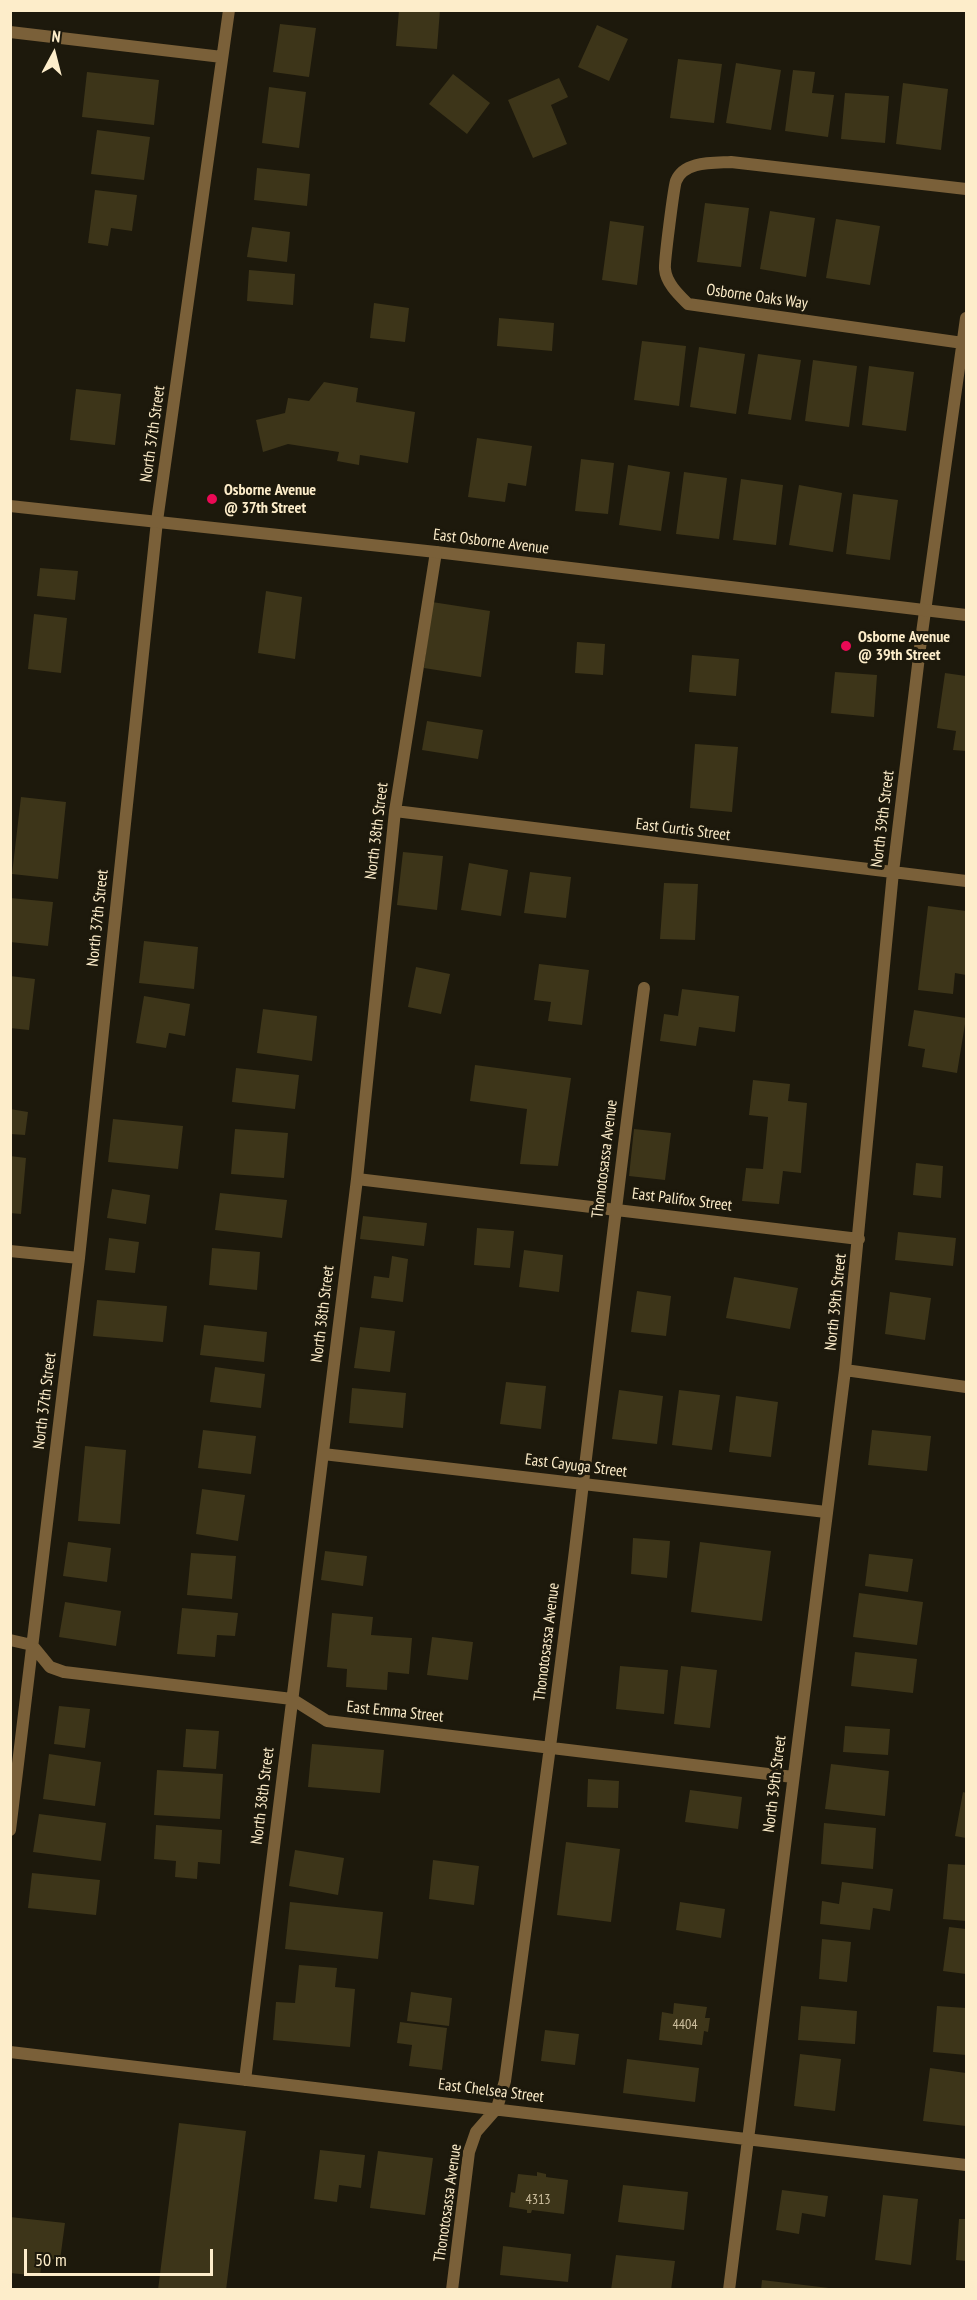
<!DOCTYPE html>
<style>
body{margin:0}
#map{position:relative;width:977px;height:2300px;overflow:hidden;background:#1d190c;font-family:"PT Sans Narrow",sans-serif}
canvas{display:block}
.frame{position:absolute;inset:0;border:12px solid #fdedca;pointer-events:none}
.north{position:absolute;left:24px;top:24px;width:60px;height:60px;-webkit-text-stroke:4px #1d190c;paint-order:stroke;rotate:7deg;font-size:16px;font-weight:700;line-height:24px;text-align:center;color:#fdedca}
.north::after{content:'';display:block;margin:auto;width:21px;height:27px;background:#fdedca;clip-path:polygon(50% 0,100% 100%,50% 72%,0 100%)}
.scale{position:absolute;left:24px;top:2249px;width:189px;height:27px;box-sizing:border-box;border:3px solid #fdedca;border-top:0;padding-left:8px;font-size:18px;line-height:21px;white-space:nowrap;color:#fdedca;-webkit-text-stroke:4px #1d190c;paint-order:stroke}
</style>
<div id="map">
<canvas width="977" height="2300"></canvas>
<div class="frame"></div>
<div class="north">N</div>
<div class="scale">50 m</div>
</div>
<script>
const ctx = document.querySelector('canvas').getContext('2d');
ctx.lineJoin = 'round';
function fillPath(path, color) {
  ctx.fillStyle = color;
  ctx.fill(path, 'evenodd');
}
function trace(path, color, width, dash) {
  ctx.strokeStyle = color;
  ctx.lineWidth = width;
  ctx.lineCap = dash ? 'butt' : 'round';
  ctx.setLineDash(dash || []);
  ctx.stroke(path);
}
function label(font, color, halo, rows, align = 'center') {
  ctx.font = font + ' "PT Sans Narrow",sans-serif';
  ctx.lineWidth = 6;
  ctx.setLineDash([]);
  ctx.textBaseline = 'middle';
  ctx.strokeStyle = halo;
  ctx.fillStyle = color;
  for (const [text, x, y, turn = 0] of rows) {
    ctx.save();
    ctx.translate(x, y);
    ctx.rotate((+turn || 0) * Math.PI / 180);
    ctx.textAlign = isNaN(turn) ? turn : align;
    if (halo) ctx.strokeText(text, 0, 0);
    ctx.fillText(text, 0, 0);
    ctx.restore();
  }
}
const building = new Path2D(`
 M399 10H440L437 49 396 46Z
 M280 24 316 28 309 77 273 72Z
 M597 25 628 39 609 81 578 67Z
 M678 59 722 64 714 123 670 118Z
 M736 63 781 70 771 130 726 123Z
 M793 70 815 72 812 93 834 95 828 137 785 131Z
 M87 72 159 80 154 125 82 117Z
 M453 74 490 103 467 134 429 104Z
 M559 78 568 97 551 105 567 144 533 158 508 100Z
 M903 83 948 89 941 150 896 144Z
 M269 87 306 92 299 148 262 143Z
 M845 93 889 96 885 143 841 139Z
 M97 130 150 137 144 180 91 174Z
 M257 168 310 174 307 206 254 200Z
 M95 190 137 195 132 231 111 228 108 246 88 243Z
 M705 203 749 208 741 267 697 262Z
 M770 211 815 218 806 277 760 269Z
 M836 219 880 226 870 285 826 278Z
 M610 221 644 226 637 285 602 280Z
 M252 227 290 232 287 262 247 257Z
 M249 270 295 274 293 305 247 301Z
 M374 303 409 308 405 342 370 338Z
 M499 318 554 323 552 351 497 346Z
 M642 341 686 346 679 406 634 400Z
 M699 347 745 354 736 414 690 407Z
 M758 354 801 360 791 420 748 414Z
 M813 360 857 366 849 427 805 421Z
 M869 366 914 372 906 431 862 425Z
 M324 382 358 388 356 402 415 412 408 463 360 455 359 465 337 461 339 452 288 444 263 452 256 420 285 413 288 398 309 401Z
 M76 389 121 394 115 445 70 440Z
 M477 438 532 446 526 486 508 483 505 502 468 497Z
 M581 459 614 463 608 514 575 511Z
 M628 465 670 472 661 531 619 525Z
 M684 472 727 478 719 539 676 534Z
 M741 479 783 485 776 545 733 540Z
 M799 485 842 493 833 552 789 545Z
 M853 494 898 500 890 560 846 554Z
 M40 568 78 571 75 600 37 596Z
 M266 591 302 597 295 659 258 653Z
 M432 602 490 611 481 677 424 668Z
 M34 614 67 618 61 673 28 669Z
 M577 642 605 644 603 675 575 673Z
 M692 655 739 659 736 696 689 692Z
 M835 672 877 675 874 717 831 713Z
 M945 673 966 676V751L953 750 956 731 937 728Z
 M427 721 483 730 478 759 422 750Z
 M695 744 738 747 732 812 690 808Z
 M21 797 66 802 58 879 12 874Z
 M403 852 443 856 437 910 397 905Z
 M469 863 508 870 501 916 461 910Z
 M530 872 571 877 566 918 524 913Z
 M664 883 698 884 695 940 660 939Z
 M10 898 53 902 48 946 10 942Z
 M928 906 966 911V975L955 973 953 994 918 990Z
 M144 941 198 947 194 989 139 983Z
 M539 964 589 970 582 1025 548 1021 551 1002 534 1000Z
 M416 967 450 974 441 1014 408 1007Z
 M10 976 35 979 29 1030 10 1028Z
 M682 989 739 996 735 1032 699 1027 696 1046 660 1041 664 1014 678 1016Z
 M144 996 190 1004 185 1036 169 1033 166 1048 136 1043Z
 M263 1009 317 1016 312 1061 257 1053Z
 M914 1010 966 1018 957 1073 922 1067 925 1049 908 1046Z
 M475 1065 571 1078 558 1166 520 1164 527 1109 470 1101Z
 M236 1068 299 1075 295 1109 232 1102Z
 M753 1080 790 1084 788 1101 807 1103 801 1173 783 1171 779 1204 742 1201 746 1168 763 1169 768 1117 749 1115Z
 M10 1109 28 1112 25 1135 10 1134Z
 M113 1119 183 1126 178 1169 108 1162Z
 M235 1129 288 1133 284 1178 231 1174Z
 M634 1129 671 1133 665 1180 629 1176Z
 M10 1156 26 1158 21 1214 10 1213Z
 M916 1163 943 1166 941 1198 913 1195Z
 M112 1189 150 1195 146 1224 107 1218Z
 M220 1193 287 1200 282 1238 215 1230Z
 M363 1216 427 1223 424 1246 360 1239Z
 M477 1228 514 1231 510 1268 474 1265Z
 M898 1232 956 1238 953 1266 895 1260Z
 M109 1238 139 1242 135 1273 105 1270Z
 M212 1248 260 1252 257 1290 209 1285Z
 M524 1250 563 1255 559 1292 519 1287Z
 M392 1256 408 1259 403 1302 371 1298 374 1276 389 1278Z
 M734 1277 798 1288 790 1329 726 1318Z
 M637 1291 671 1296 666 1336 631 1332Z
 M890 1292 931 1298 925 1340 885 1334Z
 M97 1300 167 1306 163 1342 93 1336Z
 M204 1325 267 1332 264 1362 200 1355Z
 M360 1327 395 1331 390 1372 354 1368Z
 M215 1367 265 1374 261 1408 210 1402Z
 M506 1382 546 1386 541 1429 500 1424Z
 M352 1388 406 1393 403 1428 349 1423Z
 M619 1390 663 1396 657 1444 612 1439Z
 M679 1390 720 1395 712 1450 672 1445Z
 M736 1396 778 1402 771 1457 729 1452Z
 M203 1430 256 1436 251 1474 198 1468Z
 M872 1430 931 1436 927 1471 868 1465Z
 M85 1446 126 1450 120 1524 78 1521Z
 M202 1489 245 1495 238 1541 196 1534Z
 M633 1538 670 1541 667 1578 631 1574Z
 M68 1542 111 1548 107 1582 63 1576Z
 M700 1542 771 1551 762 1621 691 1612Z
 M325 1551 367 1556 363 1586 321 1580Z
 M191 1553 236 1556 232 1599 187 1595Z
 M869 1554 913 1559 908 1592 865 1586Z
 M859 1593 923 1602 917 1645 853 1637Z
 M65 1602 121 1611 116 1646 59 1637Z
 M182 1608 238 1613 235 1636 217 1635 215 1657 177 1654Z
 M332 1613 373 1617 371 1635 412 1638 409 1674 388 1672 387 1690 346 1687 347 1669 327 1667Z
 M432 1637 473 1642 468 1680 427 1675Z
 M855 1652 917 1659 913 1693 851 1686Z
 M620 1666 668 1670 664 1714 616 1709Z
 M681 1666 717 1670 710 1728 674 1724Z
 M59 1706 90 1709 85 1748 54 1744Z
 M845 1726 890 1729 888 1755 843 1752Z
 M186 1729 219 1731 216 1769 183 1767Z
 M312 1744 384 1750 380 1793 308 1787Z
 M49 1754 101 1762 95 1806 43 1799Z
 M831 1764 889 1771 885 1816 825 1809Z
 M157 1770 223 1774 220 1819 154 1815Z
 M588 1779 619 1781 618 1808 587 1807Z
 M690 1790 742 1797 738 1829 685 1822Z
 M963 1792 966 1793V1838L955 1836Z
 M39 1814 106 1823 101 1861 33 1852Z
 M824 1823 876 1828 873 1869 821 1864Z
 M156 1825 222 1830 220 1864 198 1862 197 1879 175 1877 176 1861 154 1859Z
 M566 1842 620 1849 611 1922 557 1915Z
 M295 1850 344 1858 338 1895 289 1886Z
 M433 1860 479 1866 474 1905 429 1899Z
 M948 1864 966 1865V1921L943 1919Z
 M32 1873 100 1880 96 1915 28 1908Z
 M842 1882 893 1889 890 1911 873 1908 870 1930 820 1924 822 1901 839 1904Z
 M290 1902 383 1912 378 1959 285 1949Z
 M680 1902 725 1909 721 1938 676 1930Z
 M949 1927 966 1929V1974L943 1971Z
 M822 1939 851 1942 847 1982 819 1979Z
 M299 1965 337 1968 335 1987 355 1989 350 2047 273 2040 276 2002 295 2003Z
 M411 1992 452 1998 449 2026 407 2021Z
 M674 2003 707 2007 705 2018H710L708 2032 704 2031 702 2045 659 2040 662 2012 673 2014Z
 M801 2006 857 2011 855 2044 798 2040Z
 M937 2006 966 2008V2055L933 2052Z
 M400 2022 447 2028 442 2070 409 2066 412 2045 397 2043Z
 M545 2030 579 2034 575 2065 541 2061Z
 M800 2054 841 2059 835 2111 794 2106Z
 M627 2059 699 2068 695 2102 623 2093Z
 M930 2068 966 2073V2126L923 2121Z
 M179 2123 246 2131 226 2290H158Z
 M320 2150 365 2155 361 2188 339 2185 337 2202 314 2199Z
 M378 2151 433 2158 425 2215 370 2208Z
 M537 2172 546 2174V2177L568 2180 564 2214 532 2210 531 2213H527V2210L509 2207 511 2192 515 2193 518 2174 537 2176Z
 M623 2185 688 2192 684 2230 618 2222Z
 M782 2190 828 2196 825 2217 802 2213 799 2234 776 2230Z
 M883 2195 918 2199 911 2265 875 2260Z
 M10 2217 65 2223 60 2260 42 2258 40 2276 10 2273Z
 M959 2219H966V2261L956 2260Z
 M503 2246 571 2254 568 2282 500 2275Z
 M616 2255 675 2261 671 2290H611Z
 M762 2280 829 2288V2290H761Z`);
const minor = new Path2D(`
 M10 32 222 57
 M963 343 688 304C679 295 666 283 665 269 664 263 674 186 676 181 684 161 713 163 731 162L966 189
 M395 811 966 881
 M357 1179 859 1239
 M10 1251 79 1258
 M845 1370 966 1387
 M323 1454 826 1512
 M10 1640 32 1645 50 1667 64 1672 292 1699 327 1721 793 1777
 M10 1830 79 1258 157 521 229 10
 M10 2052 966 2165
 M245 2080 357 1179 395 811 436 552
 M452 2290 469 2152 476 2132 497 2108 505 2081C532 1882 560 1682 583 1483 603 1317 622 1153 644 988
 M729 2290 845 1370 893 872 921 640 966 318`);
const tertiary = new Path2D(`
 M10 506 436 552 966 615`);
const markers = [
 [212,499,6,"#eb0955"],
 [846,646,6,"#eb0955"]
];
const numberNames = [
 ["4404",685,2025],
 ["4313",538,2200]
];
const streetNames = [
 ["Osborne Oaks Way",757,297,8],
 ["North 37th Street",153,434,-82],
 ["East Osborne Avenue",491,542,7],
 ["North 39th Street",883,819,-83],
 ["East Curtis Street",683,830,7],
 ["North 38th Street",377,831,-83],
 ["North 37th Street",98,918,-84],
 ["Thonotosassa Avenue",605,1159,-83],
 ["East Palifox Street",682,1200,7],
 ["North 39th Street",836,1302,-84],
 ["North 38th Street",323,1314,-83],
 ["North 37th Street",45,1401,-83],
 ["East Cayuga Street",576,1466,7],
 ["Thonotosassa Avenue",547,1642,-83],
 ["East Emma Street",395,1712,6],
 ["North 39th Street",775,1784,-83],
 ["North 38th Street",263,1796,-83],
 ["East Chelsea Street",491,2091,7],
 ["Thonotosassa Avenue",448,2203,-82]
];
const poiNames = [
 ["Osborne Avenue",224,490],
 ["@ 37th Street",224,508],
 ["Osborne Avenue",858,637],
 ["@ 39th Street",858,655]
];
fillPath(building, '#3d3519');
trace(minor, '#7a6039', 12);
trace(tertiary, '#7a6039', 12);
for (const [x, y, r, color] of markers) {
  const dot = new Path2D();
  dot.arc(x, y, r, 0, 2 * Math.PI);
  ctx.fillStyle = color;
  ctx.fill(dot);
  trace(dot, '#1d190c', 2);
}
label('14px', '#cdbf9e', null, numberNames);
label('16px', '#fdedca', '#1d190c', streetNames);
label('bold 16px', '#fdedca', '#1d190c', poiNames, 'left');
</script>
